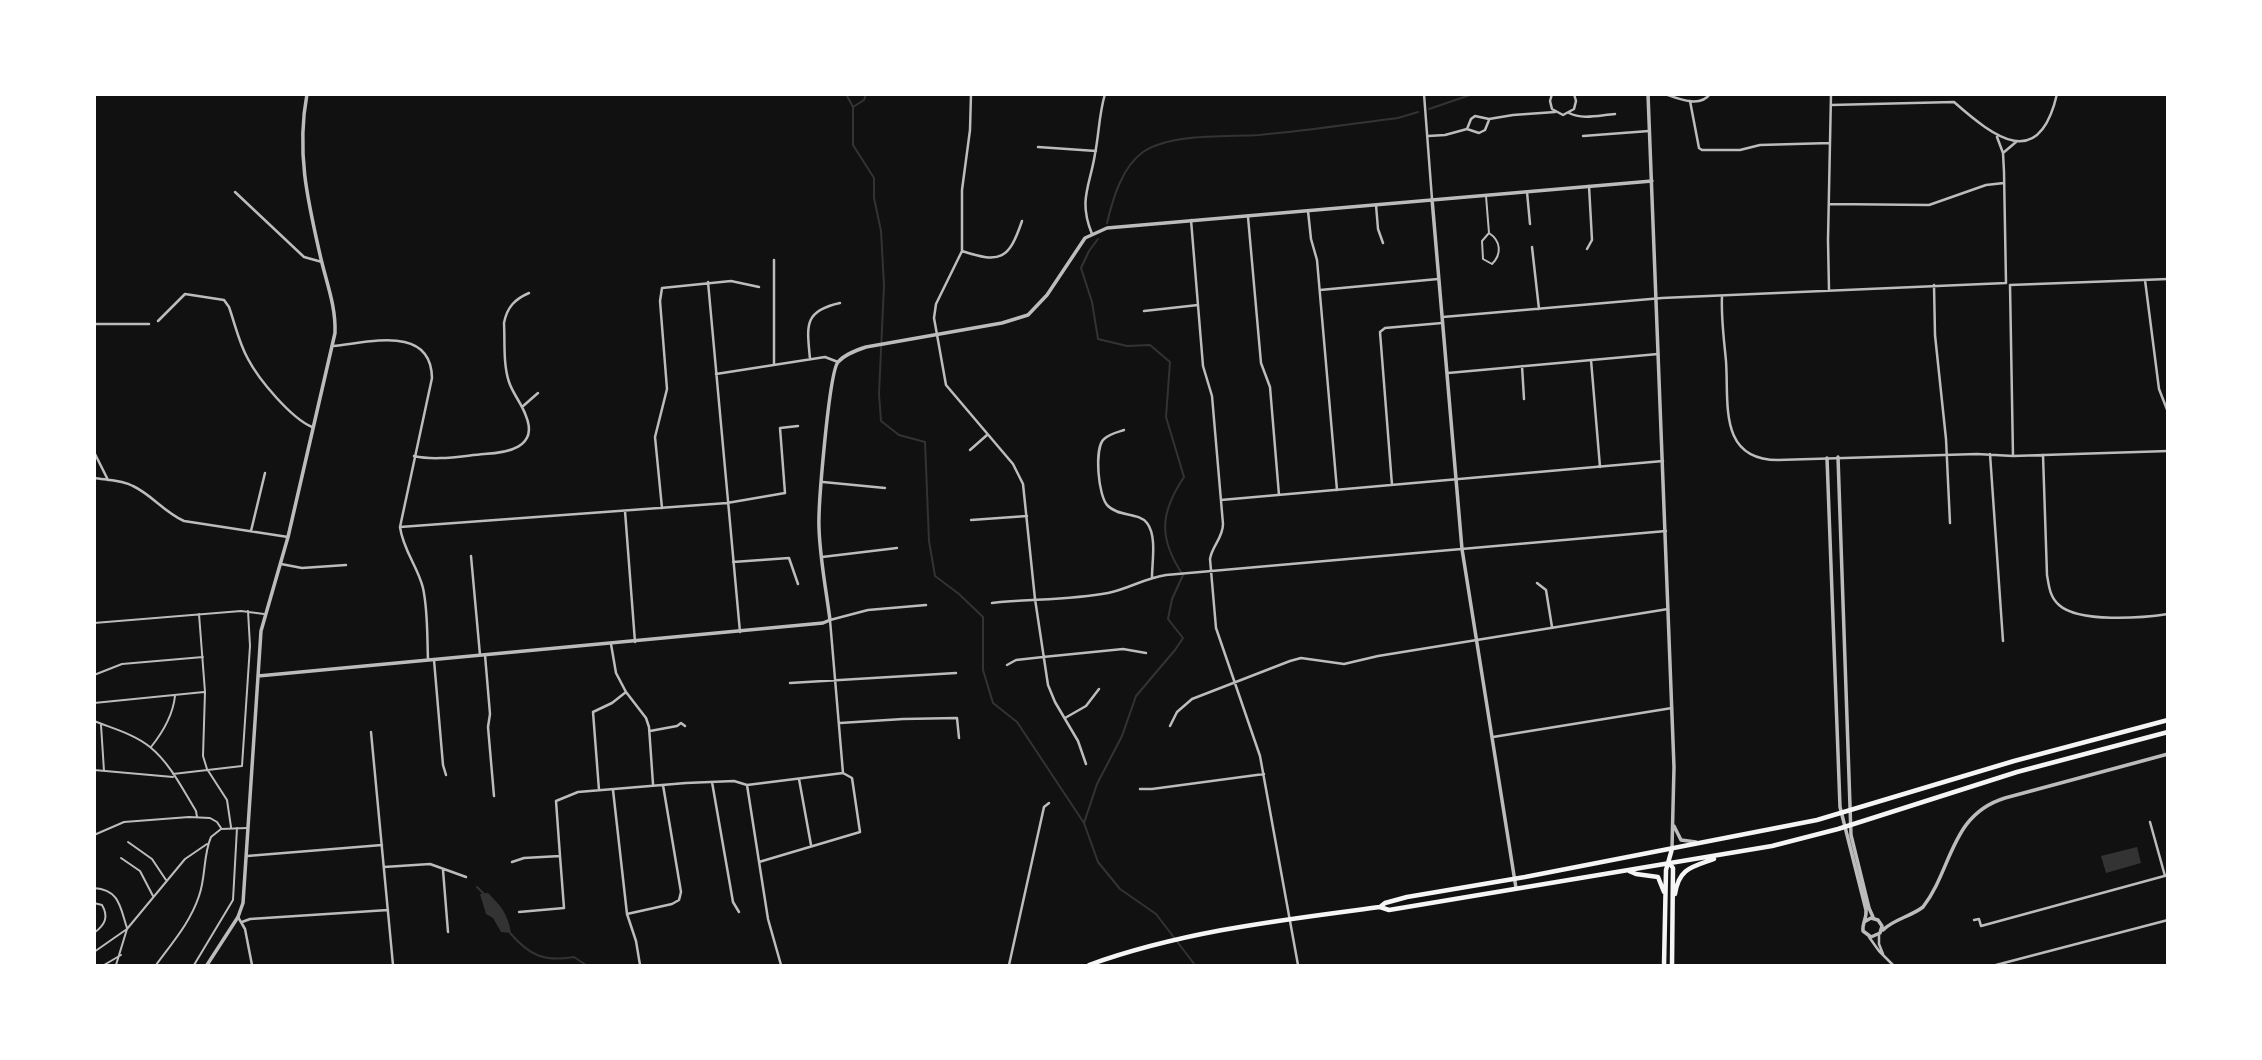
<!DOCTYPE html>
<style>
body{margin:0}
#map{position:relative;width:2262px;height:1060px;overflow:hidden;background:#111;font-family:"Golos Text",sans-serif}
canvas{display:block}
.frame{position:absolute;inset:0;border:96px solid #fff;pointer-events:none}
</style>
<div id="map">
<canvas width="2262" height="1060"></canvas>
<div class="frame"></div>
</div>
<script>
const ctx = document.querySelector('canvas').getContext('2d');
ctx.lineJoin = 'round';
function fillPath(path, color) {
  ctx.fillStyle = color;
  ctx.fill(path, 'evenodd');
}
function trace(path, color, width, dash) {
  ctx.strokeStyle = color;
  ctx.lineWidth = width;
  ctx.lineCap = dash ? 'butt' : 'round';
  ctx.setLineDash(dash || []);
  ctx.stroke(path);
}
const water = new Path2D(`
 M2137 847 2141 863 2106 873 2101 856Z
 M488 893C501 906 508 914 511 933L501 932 493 918 486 914 480 894Z`);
const stream = new Path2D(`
 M846 94 853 107V145L874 178V198L881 231 884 285 879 394 881 421 899 435 925 442 929 541 935 576 959 594 983 617V670L993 703 1017 722 1084 823 1098 862 1120 889 1156 914 1195 965
 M853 107 864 100 866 94
 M1429 109 1473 94
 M1107 223C1113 198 1122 167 1143 152 1171 133 1227 137 1259 135 1305 131 1351 124 1398 118L1418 112
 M1084 823 1097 784 1122 736 1136 696 1175 650 1183 638 1168 619 1172 599 1183 575C1158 538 1160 513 1184 477L1166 417 1170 362 1150 345 1127 346 1098 339 1092 302 1081 268 1089 251 1098 239
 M477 887 484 894
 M510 933C530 956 544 962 574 957L586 965`);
const service = new Path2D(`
 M1486 196 1489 233 1482 241 1483 259 1492 264C1502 254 1501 241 1489 233
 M199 614 205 692 203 756 207 769 227 800 231 827
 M94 623 241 611 264 614
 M94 675 122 664 203 657
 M94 703 204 692
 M94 721C114 729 134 734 150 747 170 763 183 790 196 811L197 817
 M101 725 104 771
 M151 747C163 732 173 715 175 696
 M94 770 173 777
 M173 774 242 766 250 646 248 611
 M94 835 124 822 189 817 210 818 217 822 221 828
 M128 842 152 859 166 880
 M121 858 140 871 153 896
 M94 888C120 890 120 907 127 928
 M94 903 102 905C109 917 105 925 94 933
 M94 952 127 929
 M104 965 121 955
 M116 965 127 929 185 859 207 844
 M156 965C172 943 190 923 199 896 206 877 203 855 211 837L221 829 247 828
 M194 965 233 900 237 828`);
const pedestrian = new Path2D(`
 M2150 822 2165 876
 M1974 920 1979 919 1981 926 2168 875`);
const minor = new Path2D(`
 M971 94 970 130 962 190V251L936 304 934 318 936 329 946 385 1013 464 1023 484 1035 599 1048 685 1055 702 1078 741 1086 764
 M1424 94 1432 199
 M1552 94 1550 101 1552 109 1563 115 1574 109 1576 101 1574 94
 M1665 94C1679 99 1700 108 1710 94
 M1690 101 1699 148 1702 150H1740L1760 145 1830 143
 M1831 105 1954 102C1995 138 2039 172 2057 94
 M1569 113C1582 120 1600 115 1615 114
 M1467 129 1471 119 1475 116 1489 119 1513 115 1555 112
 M1428 136 1445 135 1467 129 1479 133 1485 130 1489 120
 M1583 136 1649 131
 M1997 137 2003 153 2004 172 2006 283
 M1038 147 1096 151
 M2003 153 2016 142
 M235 192 304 257 322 262
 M1527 192 1530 224
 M1829 204 1929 205 1986 185 2004 183
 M1376 205 1378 229 1383 243
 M1308 211 1311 239 1317 260 1337 490
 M1248 217 1261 363 1270 387 1279 495
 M1191 220 1203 366 1212 396 1223 524C1223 538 1212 546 1210 559L1216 628 1260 756 1298 965
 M1092 234C1078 200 1090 186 1095 154 1099 134 1099 114 1105 94
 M1532 247 1539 309
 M1587 249 1592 240 1589 186
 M962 251C1001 264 1009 259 1022 221
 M2145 280 2159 389 2168 412
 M708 282 740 632
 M1934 285 1935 335 1946 439 1950 523
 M2010 285 2013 456
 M2010 285 2168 279
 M1320 290 1438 279
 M1829 290 1828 240 1831 94
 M1722 296C1721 319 1724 339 1726 361 1729 403 1718 460 1778 460L1977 454 2013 456 2168 451
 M1144 311 1198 305
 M1443 317 1662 298 2006 283
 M158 321 185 294 224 300 229 307C235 324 239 343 248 359 259 380 291 418 312 427
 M94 324H149
 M333 346C368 343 431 324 432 378L400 527C403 550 418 567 423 588 428 611 427 636 428 659
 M810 359C807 326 803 311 840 303
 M1591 360 1600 467
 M774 365V260
 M1522 366 1524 399
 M1448 373 1658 354
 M716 374 825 357 838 362
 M522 407 538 393
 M1124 430C1118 432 1109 434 1104 439 1094 448 1098 497 1108 506 1119 517 1138 512 1147 523 1157 536 1152 562 1152 577
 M970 450 987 435
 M94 452 108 480
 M1990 454 2003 641
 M2043 455 2047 575C2049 587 2050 597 2059 605 2079 623 2142 618 2168 614
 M414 456C436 461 461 456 484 454 506 453 539 448 526 416 522 404 513 394 509 382 503 364 505 342 504 323 507 307 515 299 529 293
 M94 478C107 480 122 480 133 486 152 495 164 512 184 521L288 537
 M823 482 885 488
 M1392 485 1380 332 1385 328 1442 323
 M1221 500 1663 461
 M662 508 655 437 667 389 660 301 662 288 731 281 759 287
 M625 511 635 642
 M971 520 1027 516
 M400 527 727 503 785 493 780 428 798 426
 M251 531 265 473
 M471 556 480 655
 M822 557 897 548
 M733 562 789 558 798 584
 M281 564 302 568 346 565
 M1537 583 1546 590 1552 627
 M992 603C1030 599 1071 600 1108 593 1128 589 1145 578 1166 575L1666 531
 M611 644 616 673 626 692 646 718 649 727 653 784
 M485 655 490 714 488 727 494 796
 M434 660 443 765 446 775
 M1007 665 1016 660 1043 657 1123 649 1146 653
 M790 683 956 673
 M1065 718 1086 706 1099 689
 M840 723 903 719 957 718 959 738
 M1170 726 1177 712 1192 699 1290 661 1301 658 1344 664 1378 656 1668 609
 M650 731 677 726 681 723 685 726
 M371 732 393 965
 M1493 737 1672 708
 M799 779 811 845
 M712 782 733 902 739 912
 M1140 789H1152L1264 774
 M599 790 593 712 612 703 626 692
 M613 790 627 914 636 941 640 965
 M247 856 382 845
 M512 862 524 858 560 856 556 801 578 792 686 783 734 781 747 785
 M759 862 860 832 852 778 843 773
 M384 867 430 864 466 877
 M443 870 448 932
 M519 912 564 908 560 856
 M627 914 672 904 679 900 681 892 663 785
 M238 917 245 929 252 965
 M242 922 250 919 388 910
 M1879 935V944L1883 954
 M1869 937 1879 951 1893 965
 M781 965 768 919 747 785 843 773 830 620 868 610 926 605
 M1009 965 1044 807 1049 803
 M1996 965 2168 920`);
const tertiary = new Path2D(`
 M1648 94 1674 767 1672 848
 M1432 199 1462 549 1516 888
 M1838 457 1851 835 1869 908 1873 917
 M1827 458 1840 807 1866 910C1867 918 1862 923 1863 931L1871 937 1880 933 1882 926 1878 920 1871 918 1864 922
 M258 676 823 623 830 620C826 589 820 559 819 528 818 507 829 373 838 362 845 354 857 350 866 347L1002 323 1028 315 1047 295 1085 238 1107 228 1652 181
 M1674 826 1681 840 1696 842
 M1883 930C1894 919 1910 917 1923 907 1953 868 1950 815 2005 798L2168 754
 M207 965 238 917 243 903 261 631 288 537 335 333C336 307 327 284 321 259 308 202 296 153 307 94`);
const primary = new Path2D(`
 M1670 864 1673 868 1672 965
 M1629 871 1636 874 1658 877 1664 892
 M1675 894C1679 868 1692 867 1714 859
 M1380 907 1385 903 1407 897 1525 877 1817 820 2014 761 2168 720
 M1089 965C1183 931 1282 920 1380 907L1389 910 1772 846 1838 829 2017 772 2168 732
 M1664 965 1666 870 1672 849`);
fillPath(water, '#333');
trace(stream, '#333', 2);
trace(service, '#bcbcbc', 2);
trace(pedestrian, '#bcbcbc', 2.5);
trace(minor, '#bcbcbc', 2.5);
trace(tertiary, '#bcbcbc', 3.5);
trace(primary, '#f5f5f5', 4.5);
</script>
